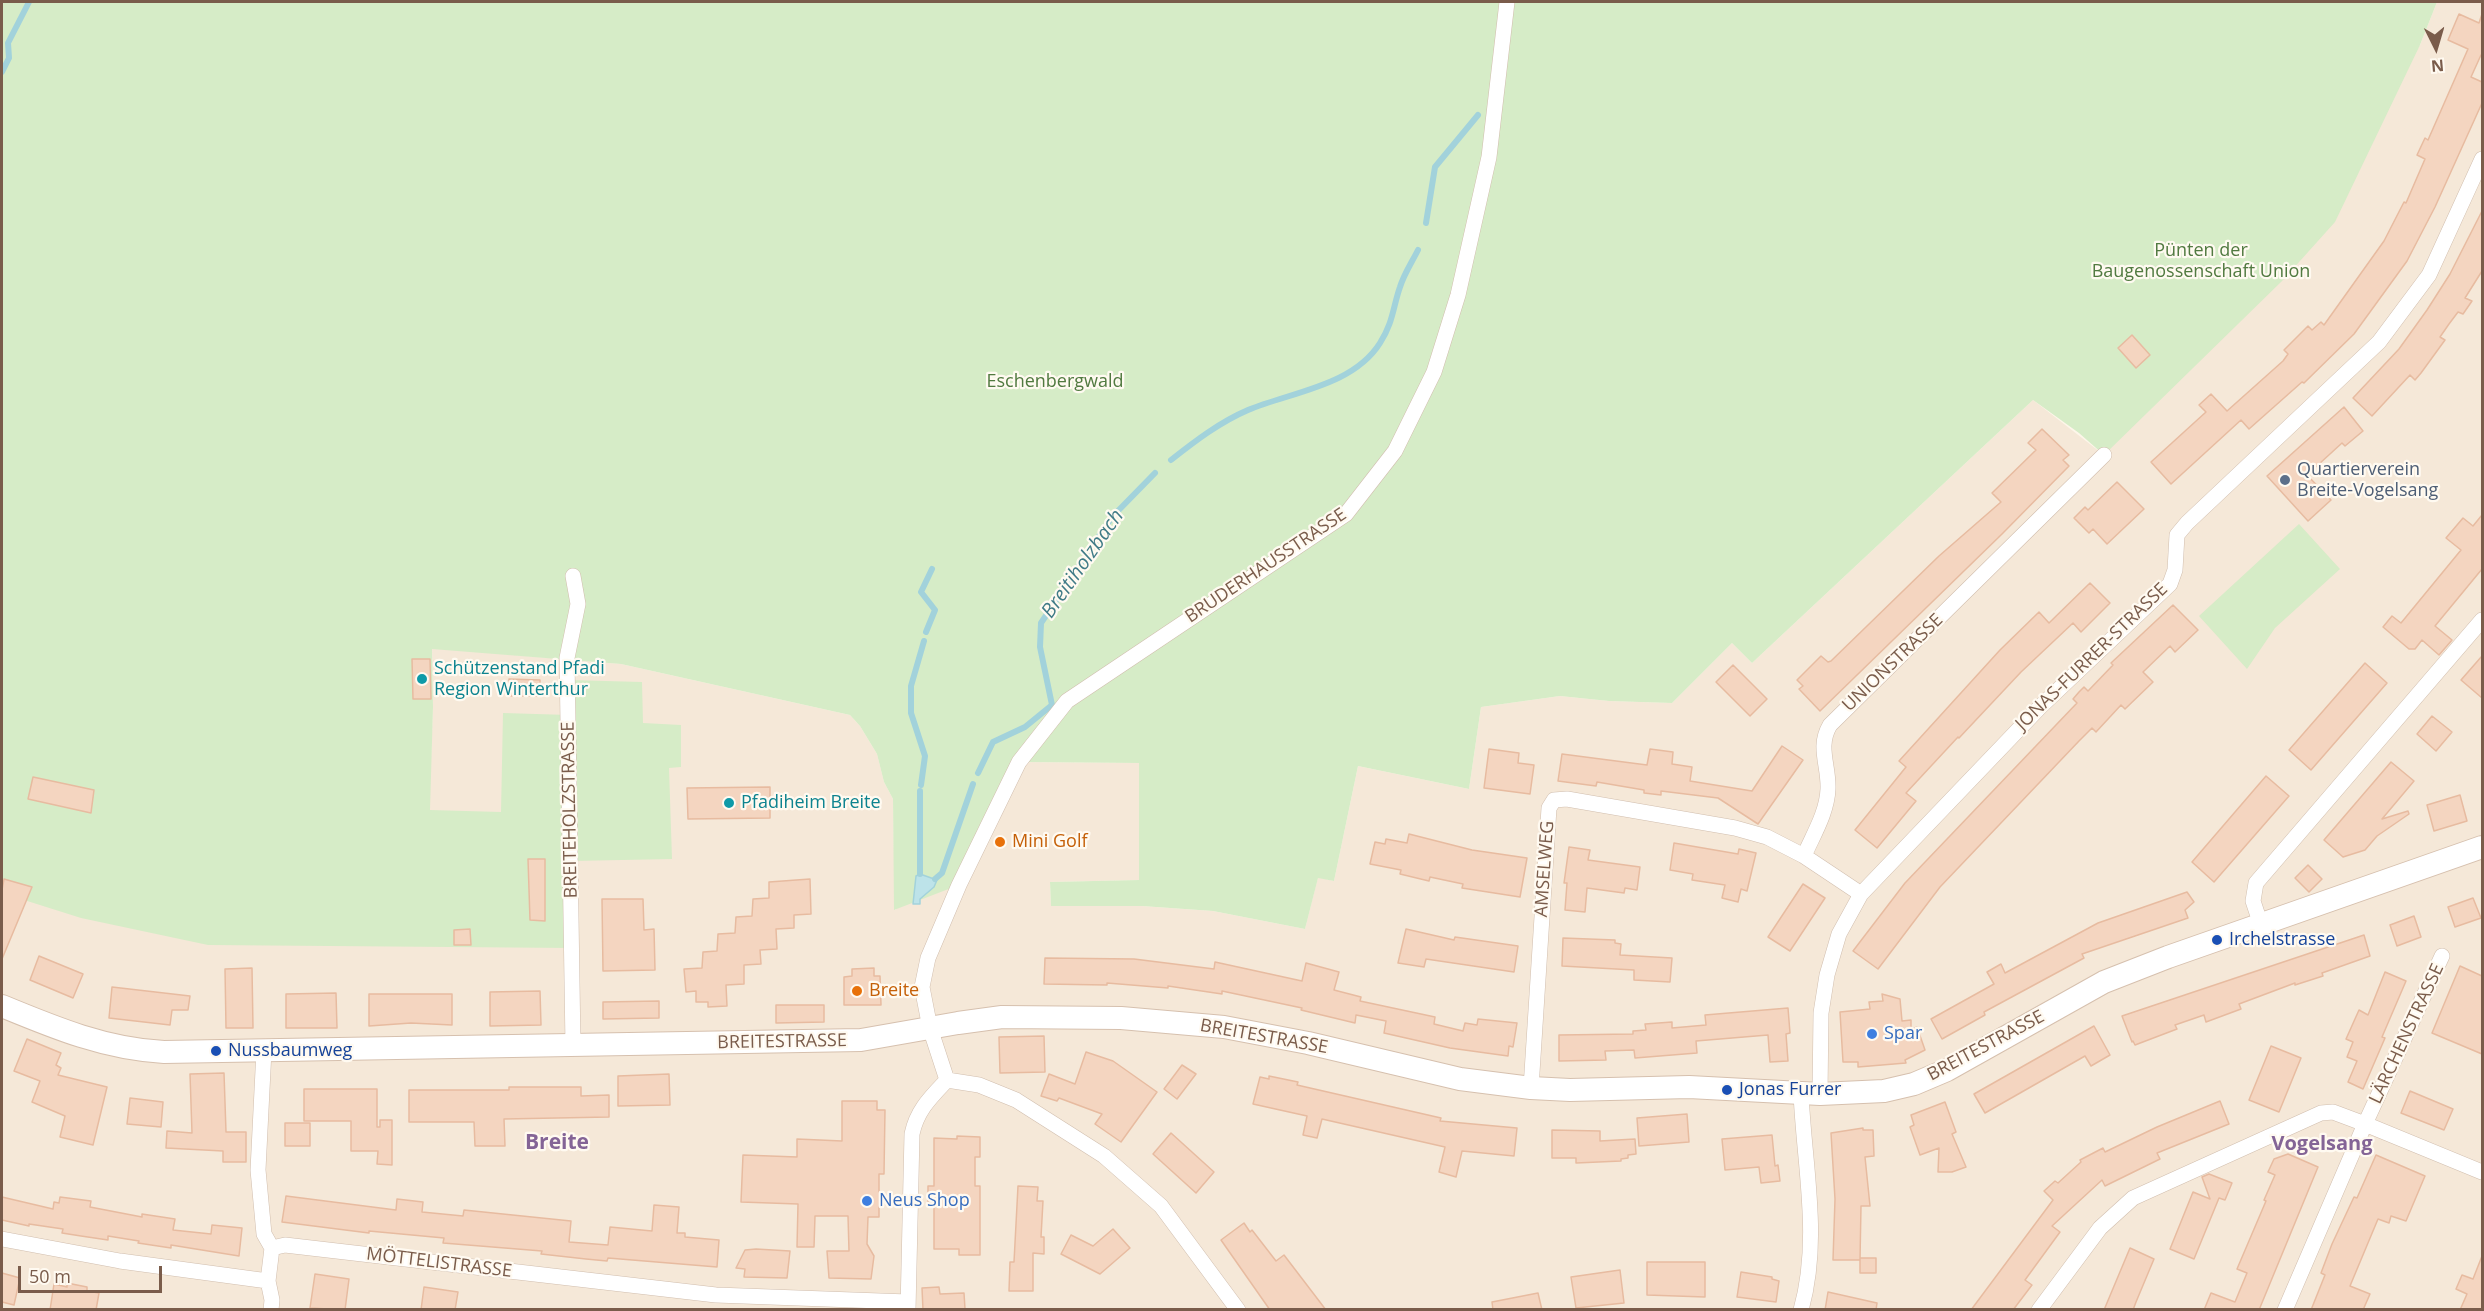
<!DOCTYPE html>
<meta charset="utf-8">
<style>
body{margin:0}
#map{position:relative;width:2484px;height:1311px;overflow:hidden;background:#fdf6ea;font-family:"Open Sans",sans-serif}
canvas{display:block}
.frame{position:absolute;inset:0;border:3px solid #7a5c4b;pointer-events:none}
.north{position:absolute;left:2406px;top:18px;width:60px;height:60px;-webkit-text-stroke:4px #fffaf1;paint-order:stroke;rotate:175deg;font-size:16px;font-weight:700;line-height:24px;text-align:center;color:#7a5c4b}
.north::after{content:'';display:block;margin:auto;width:21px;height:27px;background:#7a5c4b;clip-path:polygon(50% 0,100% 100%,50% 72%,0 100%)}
.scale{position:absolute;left:18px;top:1266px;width:144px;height:27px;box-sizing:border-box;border:3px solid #7a5c4b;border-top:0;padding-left:8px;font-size:18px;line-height:21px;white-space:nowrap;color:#7a5c4b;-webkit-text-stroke:4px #fffaf1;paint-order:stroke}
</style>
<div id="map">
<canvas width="2484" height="1311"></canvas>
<div class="frame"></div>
<div class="north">N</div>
<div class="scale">50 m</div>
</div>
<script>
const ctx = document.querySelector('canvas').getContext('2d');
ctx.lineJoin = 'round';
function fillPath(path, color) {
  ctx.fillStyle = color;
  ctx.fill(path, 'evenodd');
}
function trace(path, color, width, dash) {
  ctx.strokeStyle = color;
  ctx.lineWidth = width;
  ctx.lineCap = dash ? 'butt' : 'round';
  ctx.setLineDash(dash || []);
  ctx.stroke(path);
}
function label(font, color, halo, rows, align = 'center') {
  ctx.font = font + ' "Open Sans",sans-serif';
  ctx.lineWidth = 4.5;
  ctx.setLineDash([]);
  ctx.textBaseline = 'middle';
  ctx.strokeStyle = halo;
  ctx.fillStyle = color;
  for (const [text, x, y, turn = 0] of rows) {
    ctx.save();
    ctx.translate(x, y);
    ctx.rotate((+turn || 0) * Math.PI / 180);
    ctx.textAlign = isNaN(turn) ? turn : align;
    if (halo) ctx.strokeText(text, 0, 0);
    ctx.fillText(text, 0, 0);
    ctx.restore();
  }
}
const residential = new Path2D(`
 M2437 2H2482V1309H2V761L429 810 433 707 432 648 621 664 850 715 860 726 877 754 884 782 893 799 895 910 1019 762 1139 763V880L1050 882 1051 905 1142 906 1213 911 1305 929 1318 877 1334 881 1358 766 1469 789 1481 707 1560 696 1609 701 1672 703 1732 643 1752 663 2033 400 2104 455 2420 45Z`);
const green = new Path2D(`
 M2 2H2437L2420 45 2335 222 2282 281 2104 455 2079 433 2033 400 1752 663 1732 643 1672 703 1609 701 1560 696 1481 707 1469 789 1358 766 1334 881 1318 878 1305 929 1213 911 1142 906H1051L1050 882 1139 880V763L1019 762 959 885 894 910 893 799 884 782 877 754 860 726 850 715 621 664 432 649 433 707 430 810 501 812 503 713 569 715V680L642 682 643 723 681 725V767L669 768 672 859 572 861V948L208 945 81 918 2 893Z
 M2299 524 2340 569 2275 628 2247 669 2199 616Z`);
const water = new Path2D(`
 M920 874 937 880 934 887 920 899V904H913L916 876Z`);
const stream = new Path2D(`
 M2 72 9 58 8 43 29 2
 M1426 223 1435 167 1478 115
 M1171 460C1195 441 1220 422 1248 410 1291 392 1353 386 1380 343 1393 323 1393 307 1400 287 1404 274 1412 262 1418 250
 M926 632 935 610 921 592 932 569
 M978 773 993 742 1025 727 1052 705 1040 647 1041 623 1112 517 1155 473
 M921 785 925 756 911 713V686L924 641
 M920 874V791
 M935 879 942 873 973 784`);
const building = new Path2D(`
 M2459 14 2479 23 2482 14V56L2481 55 2471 77 2482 82V103L2435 207 2407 261 2354 334 2304 383 2302 382 2249 429 2241 420 2171 484 2151 462 2206 412 2199 405 2211 394 2227 411 2283 361 2288 354 2284 350 2308 326 2312 330 2321 322 2324 325 2384 241 2404 202 2406 203 2425 159 2417 155 2425 138 2428 140 2468 49 2448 40Z
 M2482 211V271L2465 298 2472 301 2463 314 2458 312 2449 324 2440 337 2445 340 2421 373 2415 380 2410 375 2372 416 2353 398 2399 349 2427 310 2450 274Z
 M2132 335 2150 355 2136 368 2118 348Z
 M2344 407 2363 431 2345 446 2342 443 2307 475 2331 500 2308 521 2267 476Z
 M2042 429 2069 455 2063 460 2069 466 2002 534 1820 711 1799 689 1803 686 1797 680 1821 656 1828 662 1831 661 1939 556 2001 502 1992 493 2036 450 2028 443Z
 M2117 482 2144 509 2107 544 2093 529 2089 533 2074 518 2085 507 2088 510Z
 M2482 515V569L2435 626 2452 640 2439 655 2422 640 2415 649H2409L2383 627 2392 616 2401 623 2461 550 2446 538 2463 518 2473 526Z
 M2090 583 2110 603 2081 632 2073 623 2021 672 1959 738 1958 737 1906 793 1916 801 1877 848 1855 830 1906 767 1899 761 2000 650 2039 612 2049 623Z
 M2173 605 2198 630 2175 652 2170 646 2143 672 2153 682 2125 709 2121 705 2096 732 2092 728 2079 741 1940 887 1878 969 1853 951 1905 883 2077 703 2073 699 2079 692 2084 687 2088 691 2113 665 2111 663Z
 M2482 656V698L2461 680Z
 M412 659H430L431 699H413Z
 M2365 663 2387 683 2311 770 2289 750Z
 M1733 665 1767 699 1750 716 1716 682Z
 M509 679 540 680V696H509Z
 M2432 716 2452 732 2436 751 2417 734Z
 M1782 746 1803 760 1758 824 1718 798 1661 791V795L1644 793V790L1597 782 1596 786 1558 781 1562 754 1647 765 1650 749 1673 752 1672 764 1692 767 1690 781 1752 791Z
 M1489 749 1519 753 1518 763 1534 765 1530 794 1484 788Z
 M2391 762 2414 781 2382 819 2408 811 2409 814 2377 836 2365 850 2343 857 2324 840Z
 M2266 776 2289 796 2214 882 2192 862Z
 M33 777 94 790 91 813 28 799Z
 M770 787V818L688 819 687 788Z
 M2460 795 2467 821 2434 831 2427 805Z
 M1409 834 1472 850 1527 858 1520 897 1462 888 1463 884 1430 877 1429 881 1400 874 1401 870 1370 864 1375 842 1385 844 1386 839 1407 843Z
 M1674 843 1738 854 1739 849 1756 853 1747 891 1741 889 1738 902 1722 898 1725 885 1692 880 1693 874 1670 870Z
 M1569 847 1590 850 1588 860 1640 867 1637 890 1625 888 1624 893 1587 888 1585 912 1565 910 1567 883H1564Z
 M528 859H545V921L530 920Z
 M2308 865 2322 879 2309 892 2295 878Z
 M4 879 32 887 2 959V890Z
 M810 879 811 914 794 915V928L776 929 777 949 760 950 761 964 744 965V984L726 985 727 1006 708 1007V1002H696V991L686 992 684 969 702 968 703 952 717 951 718 934 735 933 736 917 752 916 753 899 769 898V882Z
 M1803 884 1825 898 1790 951 1768 937Z
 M2187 892 2194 902 2185 910 2188 918 2082 954 2084 958 1984 1012 1985 1015 1942 1039 1931 1019 1994 984 1987 972 2001 964 2005 973 2098 923Z
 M2473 898 2481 918 2455 927 2448 907Z
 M602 899H643L644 930 654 929 655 970 603 971Z
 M2414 916 2421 937 2397 946 2390 925Z
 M470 929 471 945H454V930Z
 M1406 929 1454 940 1455 937 1518 946 1514 972 1426 959 1424 967 1398 963Z
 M2364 935 2370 956 2322 973 2323 976 2295 985V983L2239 1004 2241 1009 2206 1022 2204 1015 2175 1025 2177 1029 2135 1045 2133 1041 2132 1042 2122 1016Z
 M1563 938 1615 940V943L1621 944 1620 955 1672 958 1670 982 1634 980V970L1562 966Z
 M39 956 83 974 73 998 30 980Z
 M1045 958 1134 959 1214 969 1215 962 1302 981 1306 963 1339 972 1334 990 1361 997 1360 1001 1435 1017 1434 1024 1463 1031 1465 1023 1477 1025 1478 1019 1517 1023 1513 1047 1509 1046 1508 1056 1450 1048 1384 1033 1386 1021 1356 1015 1355 1023 1301 1010 1302 1008 1222 991V994L1168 986V988L1107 983V985L1044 984Z
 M2460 966 2482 976V1054L2432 1033Z
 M252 968 253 1028H226L225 969Z
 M874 968V976H880L881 1005H844V977L852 976V969Z
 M2385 972 2406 981 2382 1037 2385 1038 2363 1089 2348 1082 2357 1061 2347 1057 2353 1042 2346 1039 2359 1010 2368 1015Z
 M112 987 190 996 188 1010H172L170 1025 109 1018Z
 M540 991 541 1025 490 1026V992Z
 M336 993 337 1028H286V994Z
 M369 994H452V1025L411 1023 369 1026Z
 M1882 994 1900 999 1902 1021 1911 1020V1030L1917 1027 1925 1050 1905 1060 1906 1063 1858 1067V1062H1843L1840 1012 1870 1009 1869 1002 1883 1001Z
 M659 1001V1018L603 1019V1002Z
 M776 1005H824V1022L776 1023Z
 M1788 1008 1790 1033 1786 1034 1788 1061 1770 1062 1768 1035 1696 1041 1697 1053 1635 1058 1634 1050 1605 1051 1606 1060 1559 1061V1035L1633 1034V1031L1646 1030 1645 1024 1672 1022V1028L1706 1025 1705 1015Z
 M2094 1026 2110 1055 2091 1066 2085 1056 1985 1113 1974 1094Z
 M1044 1036 1045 1072 1000 1073 999 1037Z
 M27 1039 61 1053 56 1065 61 1068 58 1075 107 1087 93 1145 60 1137 65 1116 32 1102 40 1081 14 1071Z
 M2271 1046 2301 1058 2279 1112 2249 1100Z
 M1086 1052 1113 1061 1157 1092 1121 1142 1095 1124 1102 1114 1059 1098 1057 1101 1041 1096 1049 1074 1075 1084Z
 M1182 1065 1196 1074 1177 1099 1164 1089Z
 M224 1073 226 1132H246V1162H223V1151L166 1148 167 1131 192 1133 190 1074Z
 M669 1074 670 1105 618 1106V1076Z
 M1269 1076 1298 1082 1297 1085 1441 1118 1440 1121 1517 1128 1514 1156 1462 1151 1456 1177 1439 1172 1445 1147 1322 1119 1317 1138 1303 1135 1307 1116 1253 1104 1260 1077 1269 1079Z
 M509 1087H581V1096L609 1095V1117L504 1119 505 1146H475L474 1122H409V1090H509Z
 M304 1089H377V1127H380V1120H392V1165L377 1164 378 1151H351V1121H304Z
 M2410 1091 2453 1109 2444 1130 2401 1113Z
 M130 1098 163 1102 161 1127 127 1124Z
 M842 1101H877V1110H885L884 1174H879V1217H868L867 1244 874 1256 871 1279 829 1278 827 1251H849L848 1216H815L814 1247H797L798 1204 741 1202 743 1155 797 1157V1139L842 1141Z
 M2220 1101 2229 1124 2157 1153 2160 1159 2105 1186 2102 1180 2052 1226 2060 1232 2025 1280 2032 1285 2013 1310H1971L2053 1200 2044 1191 2055 1181 2058 1183 2081 1162 2080 1160 2103 1148 2105 1152 2157 1127Z
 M1945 1102 1956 1132 1952 1134 1966 1167 1952 1172H1938L1939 1148 1920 1155 1910 1127 1914 1125 1911 1115Z
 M1687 1114 1689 1142 1639 1146 1637 1118Z
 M285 1123H310V1146H285Z
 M1863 1128V1130H1873L1874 1156 1865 1157 1870 1206H1861L1860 1260H1833L1835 1199 1831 1133Z
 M1552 1130 1600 1131V1141L1635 1139 1636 1154 1628 1155V1158L1621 1159V1161L1576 1163V1158H1552Z
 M1171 1133 1214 1172 1196 1193 1153 1154Z
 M1772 1135 1775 1166 1778 1165 1780 1181 1761 1183 1759 1167 1725 1170 1722 1139Z
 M957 1136 980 1137V1157H975V1186H980V1255H959V1249H934V1204H928V1186H934V1138L957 1139Z
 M2288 1154 2318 1167 2259 1310H2204L2211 1293 2235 1302 2247 1273 2237 1269 2266 1201 2264 1200 2275 1175 2268 1172 2274 1159Z
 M2376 1155 2425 1176 2406 1221 2391 1216 2389 1223 2378 1219 2350 1286 2370 1294 2363 1310H2311L2325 1275 2321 1273 2332 1244 2354 1197 2357 1198Z
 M2209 1174 2232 1183 2225 1200 2219 1198 2194 1259 2170 1249 2193 1192 2210 1199 2202 1177Z
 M1018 1186 1038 1187 1037 1201H1043L1041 1237H1044V1254L1033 1253V1291H1009L1010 1262H1014Z
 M286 1196 396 1210 397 1199 423 1202 422 1212 463 1216 464 1210 571 1221 569 1242 608 1245 610 1227 652 1231 654 1205 679 1207 677 1233H685V1237L719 1240 717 1267 608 1258 607 1261 586 1259 541 1254 542 1251 443 1243 444 1238 369 1231V1233L282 1222Z
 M2 1197 53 1209 54 1202 59 1203 60 1197 91 1201 90 1207 142 1217V1214L175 1219 173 1230 211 1234 212 1225 242 1228 239 1256 171 1245V1248L138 1243 139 1241 108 1236V1240L81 1236 62 1233 63 1229 29 1224V1226L2 1220Z
 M1244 1223 1250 1232 1252 1230 1276 1261 1284 1255 1326 1310H1270L1221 1240Z
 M1113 1229 1130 1248 1100 1274 1061 1254 1071 1235 1093 1246Z
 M2130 1248 2154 1259 2136 1302 2133 1310H2104Z
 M756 1249 790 1251 787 1278 744 1277 745 1269 736 1268 745 1250Z
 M2482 1256V1310H2460L2467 1294 2456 1289 2462 1275 2473 1279Z
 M1860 1258H1876V1273H1860Z
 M1647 1262H1705V1297L1647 1295Z
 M1620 1270 1624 1303 1576 1308 1571 1277Z
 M1741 1272 1772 1277V1279L1779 1281 1776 1302 1737 1297Z
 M2 1273 20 1278 14 1305 2 1302Z
 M315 1274 349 1279 345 1310 310 1308Z
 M67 1283 87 1287V1291L99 1293 96 1310H50L54 1284 67 1287Z
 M424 1287 458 1292 455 1310H421Z
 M939 1287 940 1294 964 1293 965 1309 923 1310 922 1288Z
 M1828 1292 1877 1303 1876 1310H1825Z
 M1538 1293 1542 1310H1493L1492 1302Z`);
const street = new Path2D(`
 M573 576 578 604 567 658 573 1046
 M1861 894 1804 856C1813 835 1827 813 1828 789 1829 765 1817 747 1830 725L2104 455
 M2261 925 2253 901 2256 883 2482 620
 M264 1050 258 1170 264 1234 272 1248
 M947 1080 930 1028 922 987 928 958 959 885 1019 762 1067 701 1346 514 1395 451 1434 372 1458 295 1489 157 1507 2
 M947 1080 979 1085 1016 1100 1104 1156 1161 1206 1238 1310
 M1531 1088 1549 808 1554 800 1567 799 1735 828 1767 837 1804 856
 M1801 1093C1804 1165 1821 1239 1801 1310
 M1820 1094 1821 1013 1827 975 1839 934 1861 894 2040 707 2170 584 2175 570 2177 535 2187 523 2379 342 2429 275 2482 159
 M2 1239 120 1261 268 1281
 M271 1310 272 1300 268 1281 272 1248 285 1245 716 1295 908 1302
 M908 1310 912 1134C917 1110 931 1097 947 1080
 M2039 1310 2100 1228 2133 1198 2321 1113 2333 1112 2365 1124 2482 1172
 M2285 1310 2365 1124 2442 956`);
const secondary = new Path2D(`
 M2 1006C55 1028 106 1049 164 1052L861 1040 958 1023 1002 1017 1121 1018 1224 1027 1308 1043 1460 1079 1531 1088 1570 1090 1689 1087 1820 1094 1884 1091 1914 1084 1947 1070 2104 982 2168 957 2482 847`);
const markers = [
 [2285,480,6,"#5c6f8a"],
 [422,679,6,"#0f9aa8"],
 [729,803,6,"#0f9aa8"],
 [1000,842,6,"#e8710a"],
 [2217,940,6,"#1a4fb4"],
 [857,991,6,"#e8710a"],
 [1872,1034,6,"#3f7fe0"],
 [216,1051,6,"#1a4fb4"],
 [1727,1090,6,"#1a4fb4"],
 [867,1201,6,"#3f7fe0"]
];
const parkNames = [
 ["Pünten der",2201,251],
 ["Baugenossenschaft Union",2201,272],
 ["Eschenbergwald",1055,382]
];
const serviceNames = [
 ["Quartierverein",2297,470],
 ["Breite-Vogelsang",2297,491]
];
const streetNames = [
 ["BRUDERHAUSSTRASSE",1266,566,-34],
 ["JONAS-FURRER-STRASSE",2092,657,-44],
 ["UNIONSTRASSE",1893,663,-44],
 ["BREITEHOLZSTRASSE",570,810,-91],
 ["AMSELWEG",1545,869,-86],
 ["LÄRCHENSTRASSE",2407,1034,-65],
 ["BREITESTRASSE",1264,1037,10],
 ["BREITESTRASSE",782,1042,-1],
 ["BREITESTRASSE",1986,1046,-28],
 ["MÖTTELISTRASSE",439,1263,7]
];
const cultureNames = [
 ["Schützenstand Pfadi",434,669],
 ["Region Winterthur",434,690],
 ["Pfadiheim Breite",741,803]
];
const foodNames = [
 ["Mini Golf",1012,842],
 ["Breite",869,991]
];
const transitNames = [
 ["Irchelstrasse",2229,940],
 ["Nussbaumweg",228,1051],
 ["Jonas Furrer",1739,1090]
];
const shopNames = [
 ["Spar",1884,1034],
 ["Neus Shop",879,1201]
];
const waterNames = [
 ["Breitiholzbach",1083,564,-55]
];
const neighbourhoodNames = [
 ["Vogelsang",2322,1144]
];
const quarterNames = [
 ["Breite",557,1143]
];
fillPath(residential, '#f5e8d8');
fillPath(green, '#d6ecc7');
fillPath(water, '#bde3e9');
trace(water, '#a2d2db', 1.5);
trace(stream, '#a2d2db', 6);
fillPath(building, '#f4d5c0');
trace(building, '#e7bba0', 1.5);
trace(street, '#d1beae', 16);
trace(secondary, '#d6c0ae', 24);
trace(street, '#fff', 15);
trace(secondary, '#fff', 22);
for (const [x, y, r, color] of markers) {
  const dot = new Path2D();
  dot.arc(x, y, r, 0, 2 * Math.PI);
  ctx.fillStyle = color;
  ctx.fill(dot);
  trace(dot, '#fffaf1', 2);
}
label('18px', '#517a40', '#fffaf1', parkNames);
label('18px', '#4e5e75', '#fffaf1', serviceNames, 'left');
label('18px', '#7a5c4b', '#fffaf1', streetNames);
label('18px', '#0d838f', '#fffaf1', cultureNames, 'left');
label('18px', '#c56008', '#fffaf1', foodNames, 'left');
label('18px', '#164399', '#fffaf1', transitNames, 'left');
label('18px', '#366cbe', '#fffaf1', shopNames, 'left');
label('italic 20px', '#407b87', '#fffaf1', waterNames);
label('bold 20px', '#846496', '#fffaf1', neighbourhoodNames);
label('bold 21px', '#846496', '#fffaf1', quarterNames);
</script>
